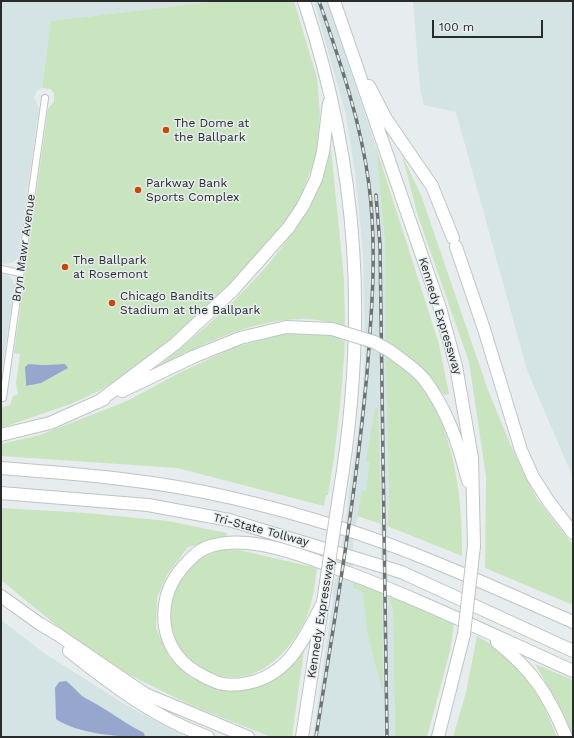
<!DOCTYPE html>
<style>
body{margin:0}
#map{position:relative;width:574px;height:738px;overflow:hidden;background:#e7edee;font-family:"Work Sans",sans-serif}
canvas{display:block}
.frame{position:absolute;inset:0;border:2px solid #292b2b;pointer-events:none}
.scale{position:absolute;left:432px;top:20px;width:111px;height:18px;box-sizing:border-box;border:2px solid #292b2b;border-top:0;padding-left:5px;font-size:12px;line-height:14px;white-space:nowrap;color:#292b2b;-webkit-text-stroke:3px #e7edee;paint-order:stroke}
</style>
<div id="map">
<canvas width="574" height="738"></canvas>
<div class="frame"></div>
<div class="scale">100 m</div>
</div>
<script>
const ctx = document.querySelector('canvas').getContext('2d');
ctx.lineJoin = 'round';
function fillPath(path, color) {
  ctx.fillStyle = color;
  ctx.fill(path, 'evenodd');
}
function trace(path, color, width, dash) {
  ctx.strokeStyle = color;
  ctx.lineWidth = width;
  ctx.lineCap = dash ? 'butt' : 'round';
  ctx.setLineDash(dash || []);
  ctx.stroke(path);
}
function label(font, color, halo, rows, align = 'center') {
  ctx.font = font + ' "Work Sans",sans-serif';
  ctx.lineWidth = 3;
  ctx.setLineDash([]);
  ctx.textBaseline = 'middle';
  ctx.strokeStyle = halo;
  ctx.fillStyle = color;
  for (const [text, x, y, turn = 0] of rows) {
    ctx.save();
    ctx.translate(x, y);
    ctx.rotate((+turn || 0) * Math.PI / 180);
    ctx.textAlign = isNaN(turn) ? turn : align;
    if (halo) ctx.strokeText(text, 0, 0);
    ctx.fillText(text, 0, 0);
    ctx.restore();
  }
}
const built = new Path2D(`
 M1 1H219L51 21 42 88 37 91 34 97 39 108 18 257 14 262 6 264 1 263Z
 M314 1H327L376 147 385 245 389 501 387 512 388 593 393 612 395 737H313L333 600V588L335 579 337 578 349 498H348L360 417 365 358 363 253 355 172 345 111ZM360 502 380 510 382 590 353 580V541Z
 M413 1H573V478L527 370 456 112 424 105 420 89Z
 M1 274 8 275 13 280 14 287 1 378Z
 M1 620 47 655 126 705 186 737H1Z`);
const green = new Path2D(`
 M219 1H294L317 78 320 114 316 157 298 203 275 234 239 275 186 328 138 367 99 391 71 404 1 428V408L10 405 13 396 18 394 16 383 20 354 14 353 48 109 54 101V93L50 89 42 88 51 21ZM28 364 45 365 65 364 30 386H26L25 382 26 365Z
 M376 147 439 344 449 394 444 395 417 363 386 343 385 245Z
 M331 149 344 279 345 327C331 323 314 318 300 319 245 321 200 346 153 370 216 321 287 259 320 184 325 173 328 161 331 149Z
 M402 155 421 195 488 390 511 446 537 499 573 545V605L485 568 486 477 469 362 417 213Z
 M318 333 341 336V340L345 341C342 393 337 444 328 495H326L324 506 177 468 1 456V444L40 435 127 401 181 372 235 347 283 334Z
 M386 355C397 362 408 368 417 379 454 428 463 496 462 556L387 526 389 501Z
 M375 408H378L381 524 357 516 362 491H366L370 462 366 461Z
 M1 508 87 513 168 521 227 533 226 538 188 547 167 575 157 598 156 628 169 657 191 678 209 685 226 689 291 664 304 650 292 737H271L190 705 118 669 57 626 1 580Z
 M219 550H239L317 568C315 584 313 601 307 616 287 661 242 699 194 663 164 641 163 595 188 569 196 560 208 555 219 550Z
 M353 580 382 590 383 693 367 631 363 592 354 588Z
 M388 593 454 624 450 651 427 737H395L393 612Z
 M477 636C487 642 497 647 506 654 532 675 545 707 557 737H453L466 692Z
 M535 664 573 680V737H571L553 695Z`);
const water = new Path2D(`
 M28 364 45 365 65 364 68 368 41 383 26 386 25 367Z
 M66 681C73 686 80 696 87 699 107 709 124 723 144 733L145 737C119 737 78 734 56 719L55 688 59 682Z`);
const street = new Path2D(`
 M1 269 20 273
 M3 398 45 98`);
const highway = new Path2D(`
 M304 1C359 169 368 322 339 496
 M334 1 440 308 456 366 472 458 474 546
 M369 86 386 119 432 186 453 238
 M456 247 484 329 521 450 533 477 549 502 573 533
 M390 351C402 360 415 368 424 379 447 409 459 445 468 481
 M122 391 193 357 240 338 286 327 332 329
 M98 402 175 344 233 290 289 227 303 206 316 179 323 152 329 103
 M1 435 50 423 104 399
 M1 468C79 474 156 480 232 498 301 514 369 535 434 562 481 581 527 602 573 622
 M1 493 148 505 229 520 401 572 573 651
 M1 596 40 624 57 634 145 694 248 737
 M323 603C304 637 291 674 248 683 238 685 226 686 216 682 204 677 192 671 183 662 157 635 159 594 183 567 190 559 197 551 208 547 219 543 234 542 247 543 276 545 316 560 343 571 422 600 497 637 573 671
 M497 642C532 670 549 695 566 737
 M69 651C112 685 155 718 208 737
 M302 737 327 576
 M438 737 464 634`);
const rail = new Path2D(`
 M376 195 380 245 381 316 387 737
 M316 737C335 616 356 495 367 373 372 310 377 248 369 185 361 122 340 61 319 1`);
const highwayBridge = new Path2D(`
 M332 329 374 342 390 351
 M327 576 339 496
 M464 634 474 546`);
const markers = [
 [166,130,4,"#cb4603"],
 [138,190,4,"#cb4603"],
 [65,267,4,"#cb4603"],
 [112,303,4,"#cb4603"]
];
const poiNames = [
 ["The Dome at",174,123],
 ["the Ballpark",174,137],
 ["Parkway Bank",146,183],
 ["Sports Complex",146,197],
 ["The Ballpark",73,260],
 ["at Rosemont",73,274],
 ["Chicago Bandits",120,296],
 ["Stadium at the Ballpark",120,310]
];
const streetNames = [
 ["Bryn Mawr Avenue",24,248,-82],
 ["Kennedy Expressway",440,316,73],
 ["Tri-State Tollway",261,530,15],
 ["Kennedy Expressway",321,618,-81]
];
fillPath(built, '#d4e3e4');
fillPath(green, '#c9e5c0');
fillPath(water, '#96a6cc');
trace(street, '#bec4c5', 8);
trace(highway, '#bec4c5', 14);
trace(street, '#fff', 6);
trace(highway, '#fff', 12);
trace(rail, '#6e7272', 3.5);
trace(rail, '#e7edee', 2, [6]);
trace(highwayBridge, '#bec4c5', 14, []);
trace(highwayBridge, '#fff', 12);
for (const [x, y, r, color] of markers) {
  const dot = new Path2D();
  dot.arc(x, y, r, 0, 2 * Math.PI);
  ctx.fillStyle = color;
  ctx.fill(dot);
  trace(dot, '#e7edee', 1.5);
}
label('12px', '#292b2b', '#e7edee', poiNames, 'left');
label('12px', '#292b2b', '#e7edee', streetNames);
</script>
